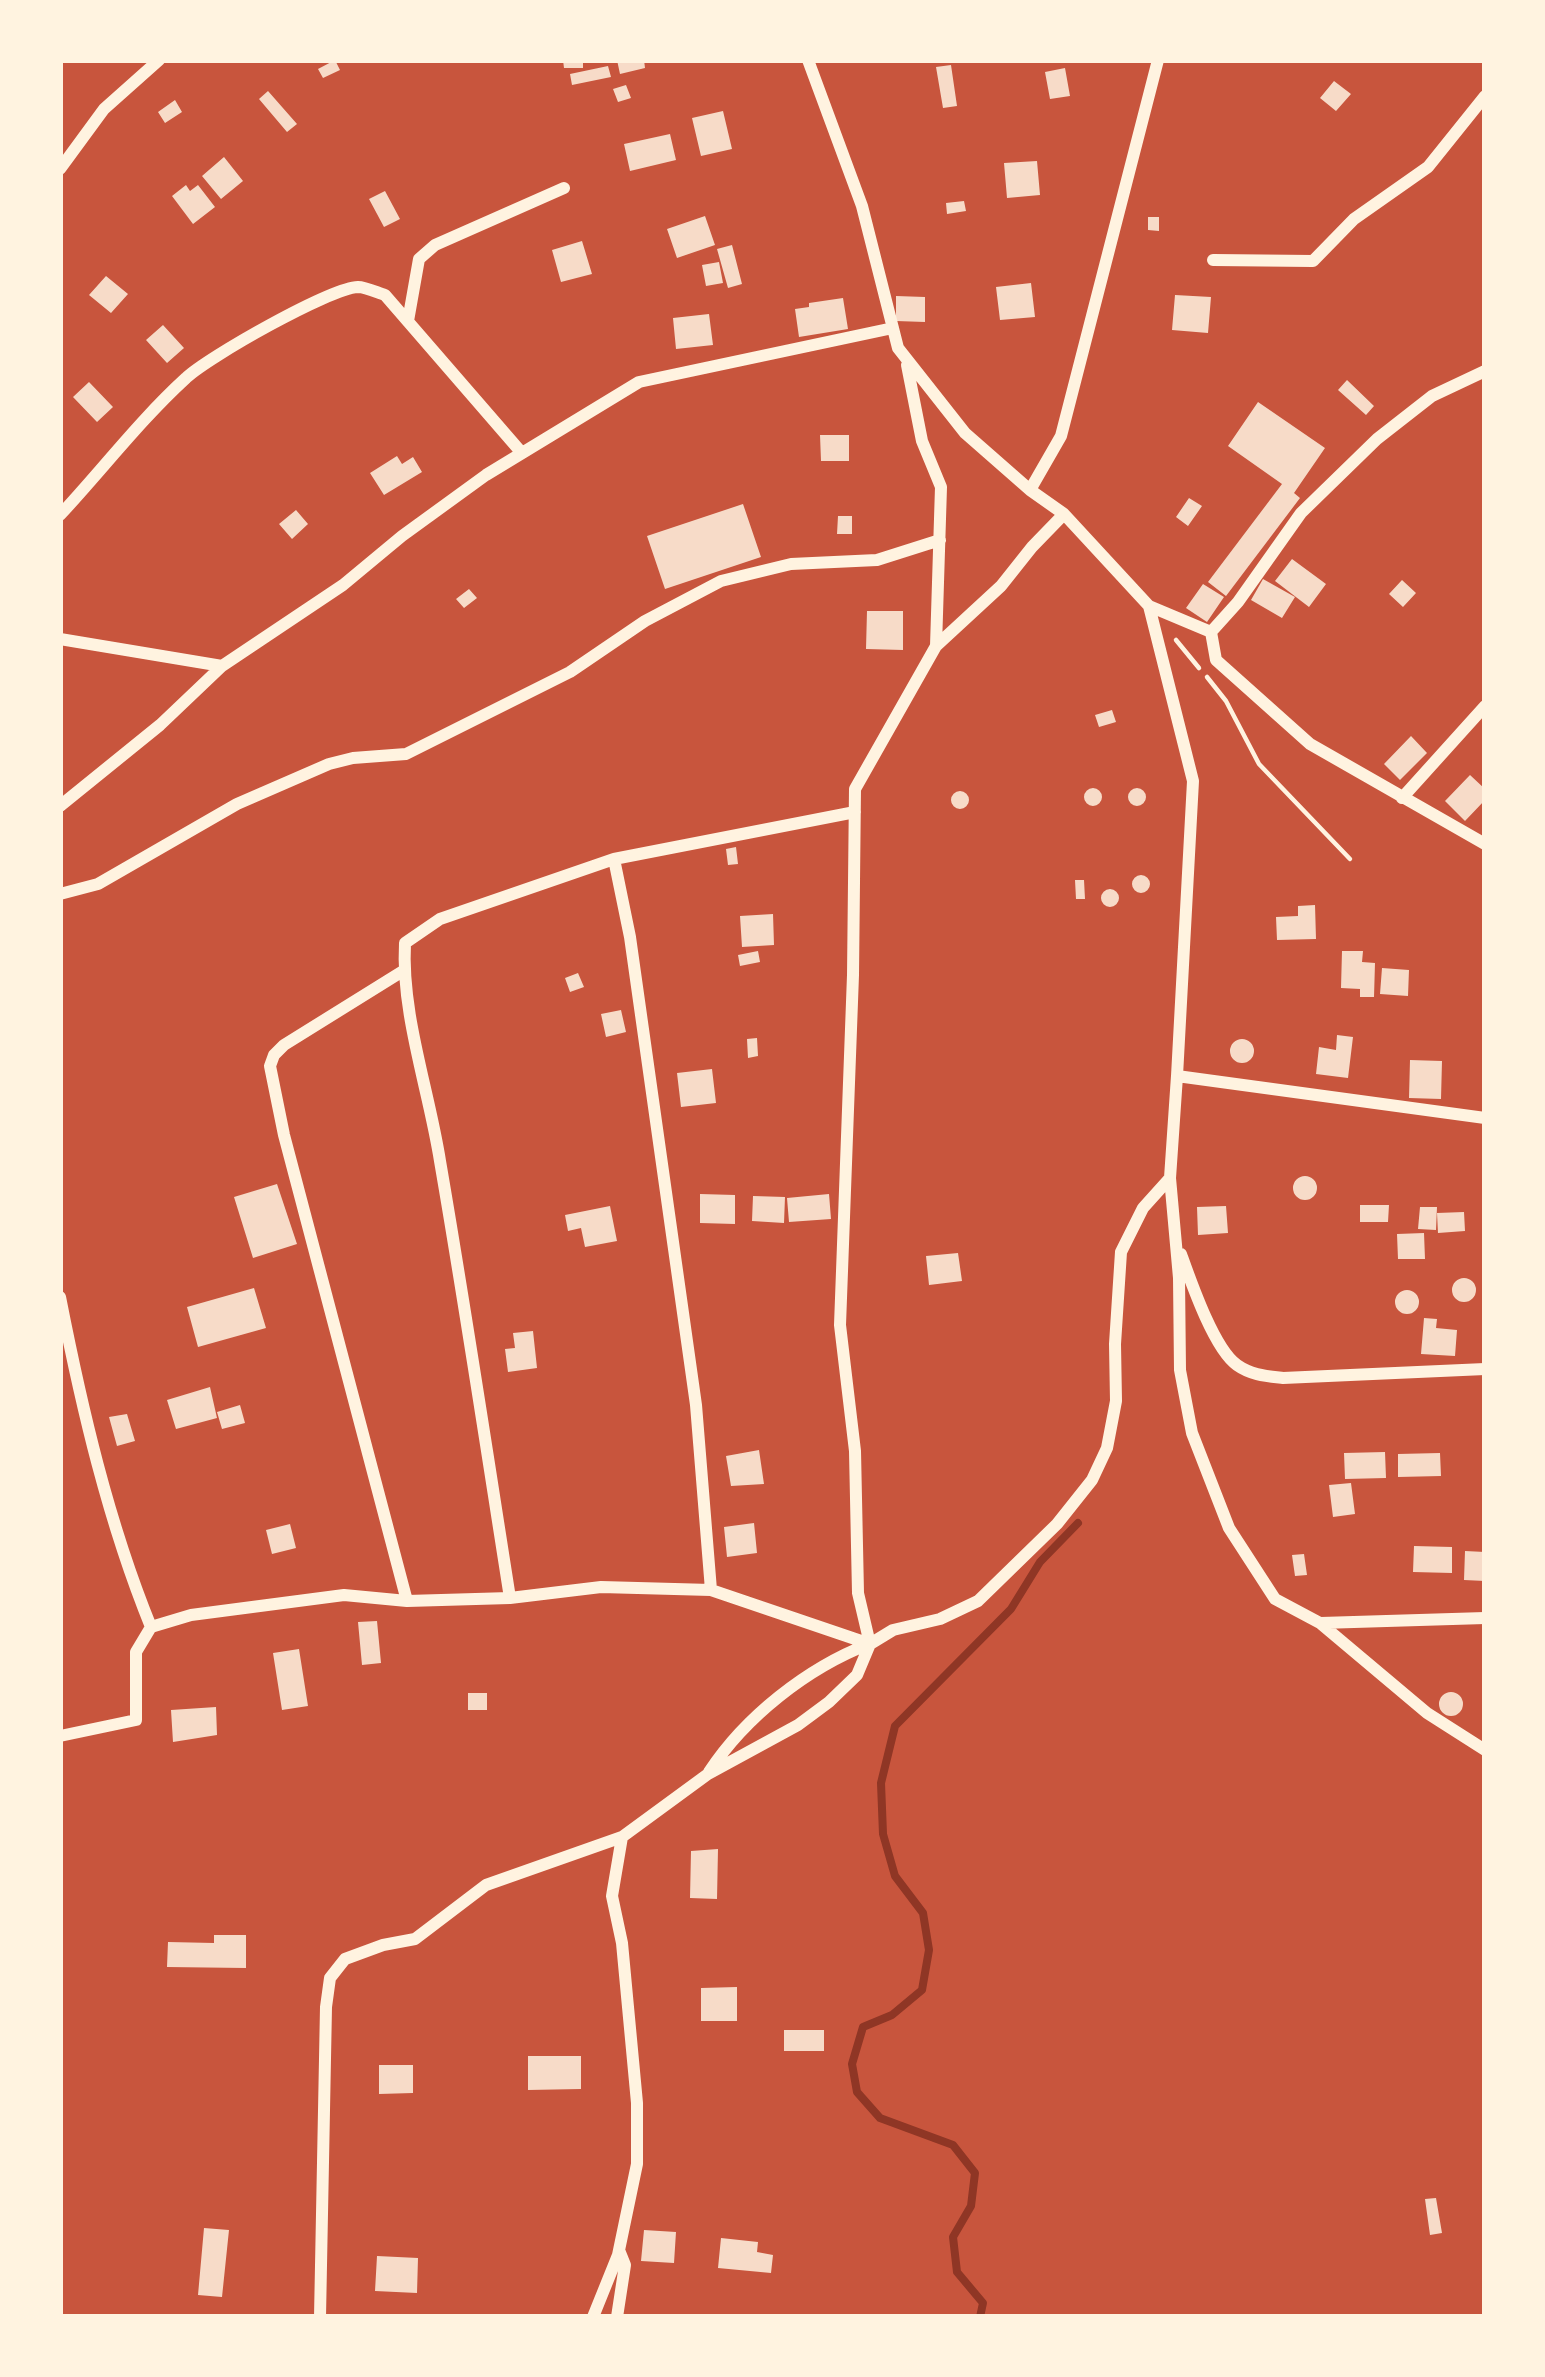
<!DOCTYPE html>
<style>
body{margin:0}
#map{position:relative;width:1545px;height:2377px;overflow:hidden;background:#c8553d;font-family:"Roboto Condensed",sans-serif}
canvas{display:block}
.frame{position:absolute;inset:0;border:63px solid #fff3e0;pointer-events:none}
</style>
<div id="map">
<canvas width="1545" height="2377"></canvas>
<div class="frame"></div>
</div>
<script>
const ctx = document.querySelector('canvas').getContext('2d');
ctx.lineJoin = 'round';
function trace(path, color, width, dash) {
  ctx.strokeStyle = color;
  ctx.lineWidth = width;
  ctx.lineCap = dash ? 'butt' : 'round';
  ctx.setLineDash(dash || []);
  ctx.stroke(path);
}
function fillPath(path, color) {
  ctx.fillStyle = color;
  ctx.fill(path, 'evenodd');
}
const stream = new Path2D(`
 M980 2317 983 2303 957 2272 953 2237 971 2206 975 2173 953 2145 880 2118 857 2092 852 2064 863 2027 892 2015 922 1990 929 1950 923 1913 895 1876 883 1834 881 1783 895 1726 1011 1609 1040 1562 1078 1523`);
const building = new Path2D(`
 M335 60 340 70 323 78 318 69Z
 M563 60H583V68H564Z
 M617 60H644L645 68 620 74Z
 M951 65 957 106 943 108 936 67Z
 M608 66 611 77 572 85 570 74Z
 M1065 68 1070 96 1050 99 1045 72Z
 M1334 81 1351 94 1336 111 1320 98Z
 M626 85 631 98 618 102 613 89Z
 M268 91 297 124 287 132 259 99Z
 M175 100 182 112 165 123 158 112Z
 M723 111 732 149 701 156 692 118Z
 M670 134 676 160 630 171 624 144Z
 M224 157 243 181 221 199 202 176Z
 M1037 161 1040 195 1007 198 1004 163Z
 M186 185 190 191 198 185 215 207 193 224 172 196Z
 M385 191 400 219 384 227 369 199Z
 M964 201 966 211 947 214 946 203Z
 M705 216 715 245 677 258 667 229Z
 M1148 217H1159V231L1148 230Z
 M582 241 592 274 561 282 552 250Z
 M732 245 742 284 728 288 717 249Z
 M719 262 723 283 706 286 702 265Z
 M106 276 128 294 111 313 89 295Z
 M1031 283 1035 317 1000 320 996 287Z
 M1175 295 1211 297 1208 333 1172 330Z
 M896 296 925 297V322L896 321Z
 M843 298 848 329 799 337 795 309 809 307V303Z
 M709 314 713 345 676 349 673 318Z
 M163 325 184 348 167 363 146 340Z
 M1347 380 1374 406 1366 415 1338 390Z
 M89 382 113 407 97 422 73 397Z
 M1258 402 1325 448 1294 493 1300 498 1226 596 1208 582 1282 484 1228 446Z
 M820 435H849V461H821Z
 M397 456 402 464 413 457 422 472 384 495 370 473Z
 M1189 498 1202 506 1188 526 1176 517Z
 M743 504 761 557 665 589 647 536Z
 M296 510 308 524 292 539 279 524Z
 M838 516H852V534H837Z
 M1292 559 1326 584 1309 607 1275 581Z
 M1263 579 1295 597 1282 618 1251 600Z
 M1402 580 1416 593 1403 607 1389 594Z
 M1203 584 1224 597 1207 622 1186 608Z
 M469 589 477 598 464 608 456 599Z
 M867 611H903V650L866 649Z
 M1112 710 1116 722 1099 727 1095 715Z
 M1411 736 1427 753 1400 780 1384 764Z
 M1470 775 1485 789V800L1465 821 1445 801Z
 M1128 797a9 9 0 1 1 18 0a9 9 0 1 1-18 0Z
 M1084 797a9 9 0 1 1 18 0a9 9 0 1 1-18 0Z
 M951 800a9 9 0 1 1 18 0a9 9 0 1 1-18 0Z
 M736 847 738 864 728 865 726 849Z
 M1132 884a9 9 0 1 1 18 0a9 9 0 1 1-18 0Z
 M1075 880H1084L1085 899H1076Z
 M1101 898a9 9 0 1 1 18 0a9 9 0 1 1-18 0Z
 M1315 905 1316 939 1277 940 1276 917 1298 916V906Z
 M773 914 774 945 742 947 740 916Z
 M758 951 760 962 740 966 738 955Z
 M1342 951H1363L1362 962 1375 963 1374 997H1360V989L1341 988Z
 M1382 968 1409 970 1408 996 1380 994Z
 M578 973 584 987 570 992 565 978Z
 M621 1010 626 1032 606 1037 601 1014Z
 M1337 1035 1353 1037 1348 1078 1316 1074 1319 1047 1336 1050Z
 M757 1038 758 1056 748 1058 747 1039Z
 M1230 1051a12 12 0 1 1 24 0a12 12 0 1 1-24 0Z
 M1410 1060 1442 1061 1441 1099 1409 1098Z
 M712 1069 716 1103 681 1107 677 1073Z
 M1293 1188a12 12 0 1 1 24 0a12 12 0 1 1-24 0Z
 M277 1184 297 1244 253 1258 234 1197Z
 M700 1194 735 1195V1224L700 1223Z
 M829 1194 831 1219 789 1222 787 1198Z
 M753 1196 785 1197 784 1223 752 1221Z
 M1360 1205H1389L1388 1222H1360Z
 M610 1206 617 1241 585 1247 581 1228 568 1231 565 1215Z
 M1226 1206 1228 1233 1198 1235 1197 1207Z
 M1420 1207H1437L1436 1230 1418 1229Z
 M1464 1212 1465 1231 1438 1233 1437 1213Z
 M1424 1233 1425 1259H1398L1397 1234Z
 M958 1253 962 1281 929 1285 926 1256Z
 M1452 1290a12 12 0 1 1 24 0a12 12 0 1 1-24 0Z
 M254 1288 266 1328 198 1347 187 1307Z
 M1395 1302a12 12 0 1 1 24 0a12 12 0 1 1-24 0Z
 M1424 1318 1437 1319 1436 1328 1457 1330 1455 1356 1421 1354Z
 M533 1331 537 1368 508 1372 505 1349 515 1348 513 1333Z
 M210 1387 217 1418 176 1429 167 1400Z
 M240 1405 245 1423 222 1429 217 1412Z
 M127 1414 135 1441 117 1446 109 1417Z
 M759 1450 764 1484 731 1486 726 1456Z
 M1385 1452 1386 1478 1345 1479 1344 1453Z
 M1440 1453 1441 1476 1398 1477V1454Z
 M1351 1483 1355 1514 1333 1517 1329 1485Z
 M754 1523 757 1553 727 1557 724 1527Z
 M290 1524 296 1548 272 1554 266 1530Z
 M1414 1546 1452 1547V1573L1413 1572Z
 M1465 1551 1485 1552V1581L1464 1580Z
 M1304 1554 1307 1575 1295 1576 1292 1555Z
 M377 1621 381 1663 362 1665 358 1622Z
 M299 1649 308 1706 282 1710 273 1653Z
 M1439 1704a12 12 0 1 1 24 0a12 12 0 1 1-24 0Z
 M468 1693H487V1710H468Z
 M216 1707 217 1735 173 1742 171 1710Z
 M718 1849 717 1899 690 1898 691 1851Z
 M214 1935H246V1968L167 1967 168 1942 214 1943Z
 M737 1987V2021H701V1988Z
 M784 2030H824V2051H784Z
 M528 2056H581V2089L528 2090Z
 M379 2065H413V2093L379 2094Z
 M1436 2198 1442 2233 1430 2235 1425 2199Z
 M204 2228 229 2230 222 2297 198 2295Z
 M644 2230 676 2232 674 2263 641 2261Z
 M721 2238 758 2242 757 2252 773 2255 771 2273 718 2268Z
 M377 2256 418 2258 417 2293 375 2291Z`);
const path = new Path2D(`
 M1176 640 1199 668
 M1207 677 1226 701 1259 764 1350 859`);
const minor = new Path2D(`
 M808 60 862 206 898 348 965 433 1030 490 1064 514 1149 606 1211 632 1216 660 1310 744 1485 844
 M60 169 104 109 159 60
 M1213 260 1313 261 1354 219 1428 167 1485 96
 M408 321 419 259 435 245 564 188
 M907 365 922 441 941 487 936 646
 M1030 490 1061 436 1158 60
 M60 515C102 470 140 420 186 378 208 357 330 288 358 287 366 287 378 293 385 295L521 452
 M1149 606 1193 781 1177 1076 1485 1118
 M1211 632 1238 602 1301 513 1377 439 1432 396 1485 371
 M60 639 222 666
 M1402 798 1485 706
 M60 806 160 725 222 666 343 585 402 536 486 475 639 382 893 328
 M614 859 630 937 696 1405 711 1590
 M60 894 98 884 237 804 329 764 353 758 406 754 570 672 645 621 721 581 791 564 877 560 940 540
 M403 971 284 1045 274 1055 270 1066 284 1135 407 1601
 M1177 1076 1170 1178 1179 1278 1180 1370 1192 1433 1229 1528 1275 1599 1320 1623 1427 1713 1485 1750
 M1181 1254C1191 1282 1214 1349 1237 1365 1251 1375 1266 1376 1283 1378L1485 1369
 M60 1297C82 1409 108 1521 151 1627
 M510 1598C487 1452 465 1306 440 1161 429 1090 401 1014 405 943L440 919 614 859 855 812
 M1321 1623 1485 1618
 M60 1736 136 1720V1652L151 1627 191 1615 344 1595 407 1601 510 1598 601 1587 711 1590 870 1644 893 1630 940 1619 978 1601 1057 1524 1092 1480 1107 1448 1116 1401 1115 1344 1121 1252 1143 1208 1170 1178
 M709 1772C745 1717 807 1668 869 1644
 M320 2317 326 2007 330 1978 345 1959 383 1945 415 1939 486 1885 622 1837
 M593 2317 618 2255 637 2164V2103L622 1943 612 1896 622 1837 708 1774 798 1725 829 1702 857 1675 870 1644 858 1593 855 1451 840 1325 853 975 855 789 936 646 1001 586 1032 547 1064 514
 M617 2317 625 2265 619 2250`);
trace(stream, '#8f3625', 8);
fillPath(building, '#f7dbc8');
trace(path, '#fff3e0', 4.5);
trace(minor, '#fff3e0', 12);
</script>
